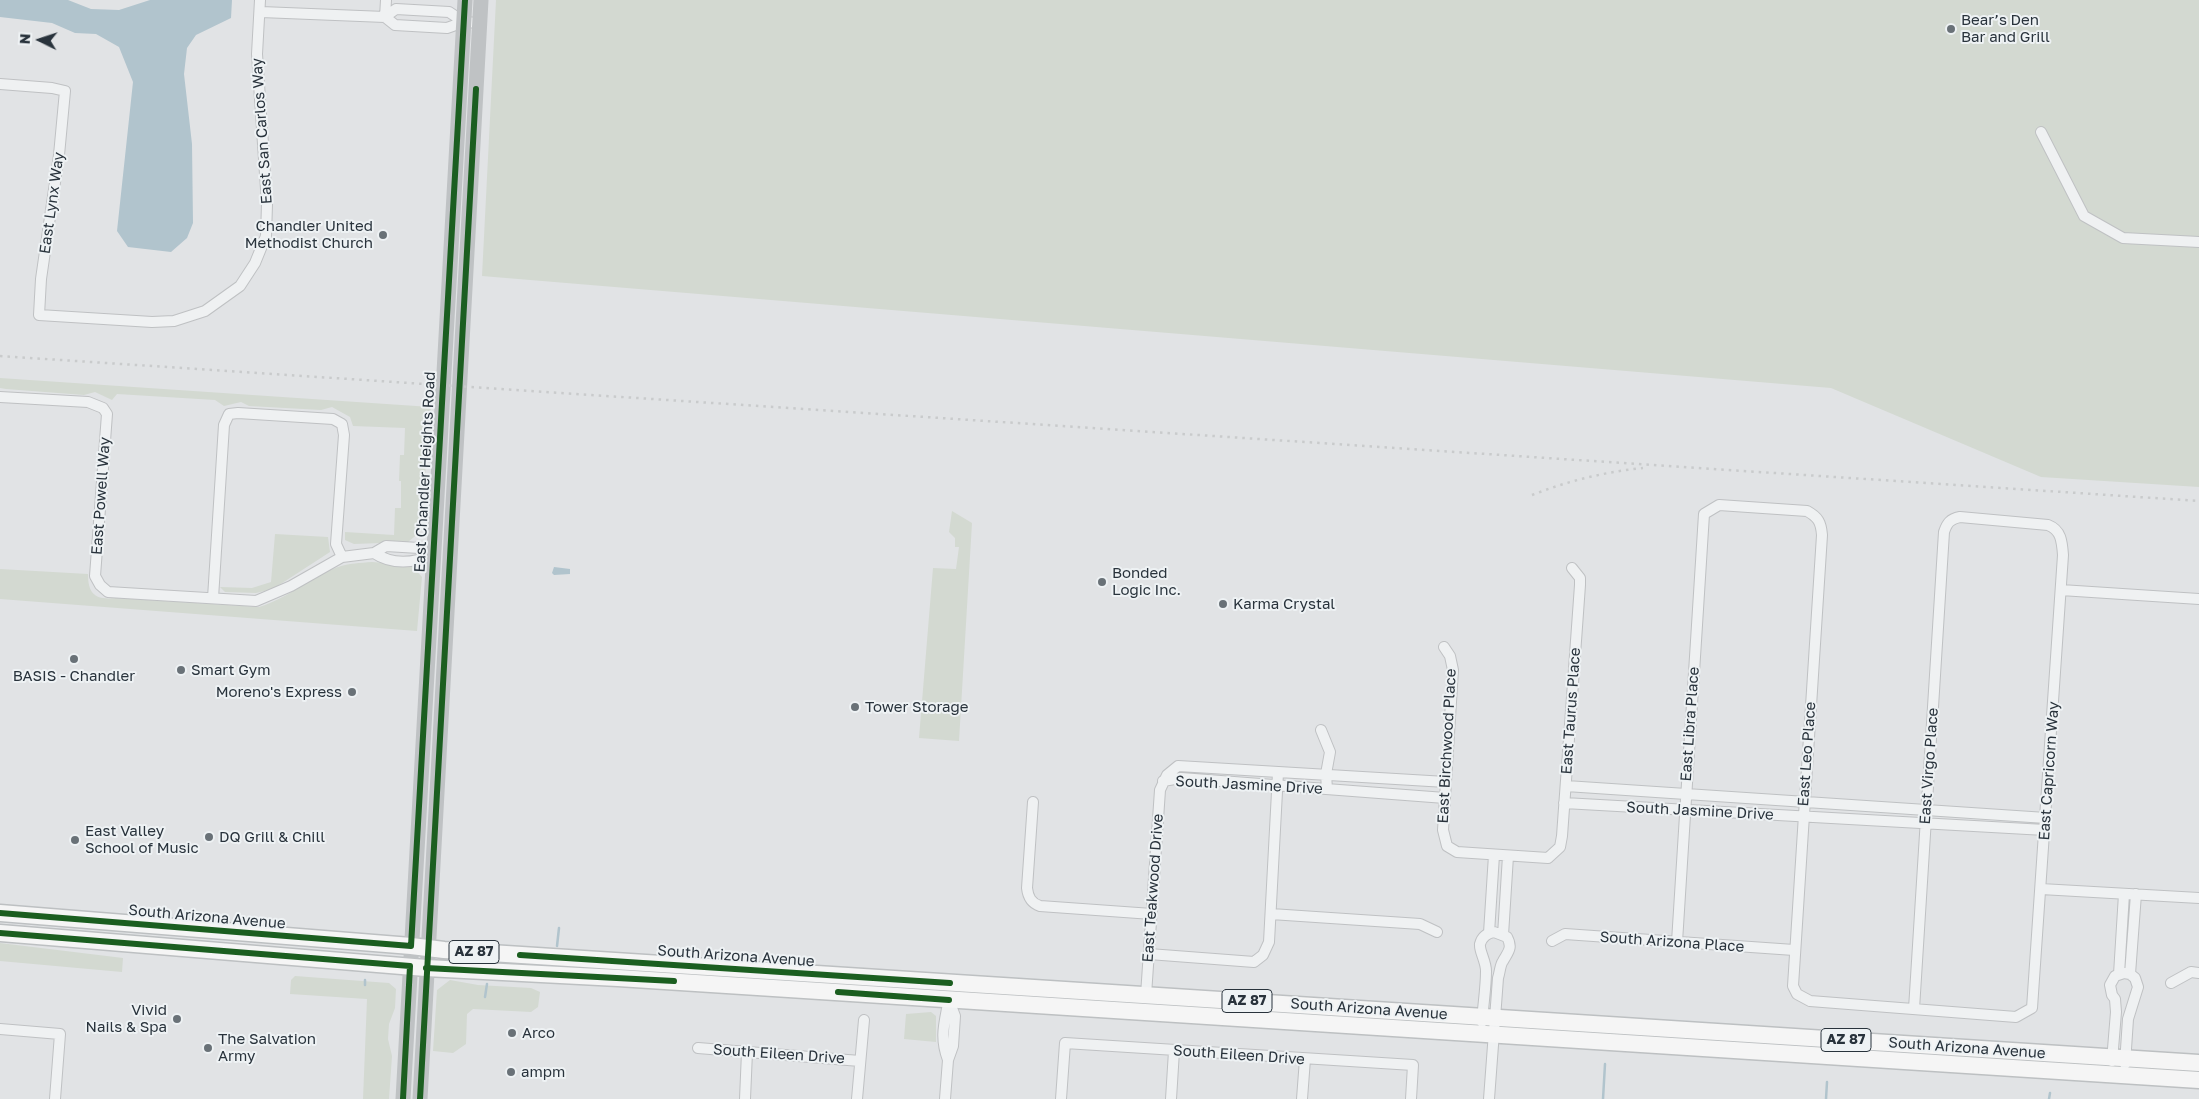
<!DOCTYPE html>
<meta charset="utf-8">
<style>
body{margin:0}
#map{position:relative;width:2199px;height:1099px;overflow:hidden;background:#e1e3e5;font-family:"Golos Text",sans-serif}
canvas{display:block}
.north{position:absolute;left:15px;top:15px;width:50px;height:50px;-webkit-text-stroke:4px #eef2f4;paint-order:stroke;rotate:274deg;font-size:14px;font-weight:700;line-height:20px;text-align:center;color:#29333c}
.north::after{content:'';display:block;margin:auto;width:18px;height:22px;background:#29333c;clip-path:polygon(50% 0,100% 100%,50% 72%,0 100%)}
</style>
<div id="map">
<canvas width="2199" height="1099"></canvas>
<div class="north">N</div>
</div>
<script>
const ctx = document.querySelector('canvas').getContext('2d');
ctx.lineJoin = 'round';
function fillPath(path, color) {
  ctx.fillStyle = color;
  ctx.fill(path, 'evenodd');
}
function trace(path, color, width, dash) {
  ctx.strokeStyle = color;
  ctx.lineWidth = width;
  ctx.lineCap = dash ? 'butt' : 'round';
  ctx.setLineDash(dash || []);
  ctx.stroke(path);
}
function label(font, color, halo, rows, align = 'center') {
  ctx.font = font + ' "Golos Text",sans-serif';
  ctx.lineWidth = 4;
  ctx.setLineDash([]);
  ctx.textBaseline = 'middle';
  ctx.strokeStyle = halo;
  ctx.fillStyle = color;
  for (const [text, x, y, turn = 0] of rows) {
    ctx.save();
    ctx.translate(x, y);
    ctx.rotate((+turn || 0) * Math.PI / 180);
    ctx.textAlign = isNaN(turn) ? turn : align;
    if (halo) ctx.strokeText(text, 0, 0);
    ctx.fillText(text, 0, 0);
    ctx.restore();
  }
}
const green = new Path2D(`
 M496 0H2199V487L2041 477 1831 388 482 276Z
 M0 378 431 407 420 532 408 542 354 544 345 540V532L394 535 395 508H401V481H399L400 455H404L405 428 353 426 350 417 332 407 321 410 249 406 241 402 224 406 215 400 117 394 112 400 95 392 84 395 6 389 0 388Z
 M952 511 972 523 959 741 919 738 933 568 956 569 959 547H955V538L949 532Z
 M275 534 328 537 330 552 273 589 256 593 225 592 220 587 252 588 271 582Z
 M372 562 411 565 422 577 417 631 0 599V569L88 574C88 595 96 600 116 598L259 607C289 598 310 577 338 567 349 563 360 563 372 562Z
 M0 943 123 958 122 972 0 961Z
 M295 976 389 983 396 989 395 1008 389 1024 388 1039 392 1056 389 1099H363L367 999 290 994 291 980Z
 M450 980 478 985 531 988 540 992 538 1007 531 1012 473 1009 467 1014 466 1044 453 1053 433 1051 437 990Z
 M931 1012 936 1016V1042L904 1039 906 1014Z`);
const water = new Path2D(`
 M0 0H68L91 9 119 10 150 0H232L231 18 196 35 187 48 184 74 192 144 193 223 187 238 171 252 128 247 117 231 133 82 119 47 96 34 75 33 52 23 0 17Z
 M554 567 570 569V574L554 575 552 573Z`);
const stream = new Path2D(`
 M557 946 559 928
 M365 985V980
 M485 997 487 984
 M1603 1099 1605 1064
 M1826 1099 1827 1082
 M2049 1099 2050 1093`);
const street = new Path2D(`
 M261 12 385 17 395 25 447 28 464 22 480 23
 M385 17 396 9 449 12 464 22
 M385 17 386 0
 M0 84 52 88 65 91 59 155 41 279 39 315 152 322 174 321 205 311 240 286 255 263 266 236 267 204 257 54 260 0
 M2041 132 2084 216 2123 238 2199 242
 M0 397 88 402 103 408 107 414 95 576 100 585 108 592 256 601 291 586 342 557 374 553 386 546 419 548 433 555
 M374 553C392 565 414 563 433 555
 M2061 590 2199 599
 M213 598 224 425 229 414 238 413 333 419 342 424 344 435 336 544 342 557
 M1444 647 1450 656 1453 670 1443 830 1447 846 1457 852 1548 858 1560 847 1562 836 1580 585V578L1572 568
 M1321 730 1330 752 1326 774 1327 789
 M1163 781 1181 778 1445 798
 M1566 786 2046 818
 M1033 802 1027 888C1028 897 1031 903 1040 906L1152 914
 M1564 803 2045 830
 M2041 889 2199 898
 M1271 914 1420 924 1437 932
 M1489 933 1494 855
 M1503 935 1508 856
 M1552 941 1565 934 1794 950
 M1677 942 1704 514 1719 505 1807 511C1818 517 1821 522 1822 535L1793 986 1797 994 1810 1001 2016 1017 2032 1008 2063 555C2062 541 2061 530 2048 525L1960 517C1950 519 1947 523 1944 532L1914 1009
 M1149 954 1254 962 1263 955 1269 942 1278 773
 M2119 974 2124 894
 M2130 974 2136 894
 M2171 983 2191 972 2199 973
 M1146 995 1160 790 1167 775 1178 766 1446 782
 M1482 1022C1483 1005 1486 988 1486 971 1486 961 1479 951 1480 944 1482 937 1487 933 1494 932L1507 937C1513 948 1508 952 1503 961 1500 965 1500 972 1498 978L1489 1099
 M0 1029 60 1034 55 1099
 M698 1048 860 1061
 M948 1060C939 1036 945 1022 949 998
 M2112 1061 2116 1012 2115 999 2112 995 2110 985 2115 976 2124 973 2130 974 2135 978 2138 987 2128 1019 2125 1064
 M745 1099 747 1052
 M857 1099 864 1020
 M945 1099 948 1060 953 1046 955 1016 949 1000
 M1061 1099 1065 1043 1413 1065 1411 1099
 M1171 1099 1174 1051
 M1302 1099 1305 1059`);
const secondary = new Path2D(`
 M403 1099 465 0
 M420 1099 481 0`);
const primary = new Path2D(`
 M0 913 411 946 444 950 2199 1063
 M0 933 426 968 618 978 2199 1080`);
const rail = new Path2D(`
 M0 356 2199 501
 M1532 495C1568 481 1604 472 1643 468`);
const cycleway = new Path2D(`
 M0 913 411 946 465 0
 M0 933 410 966 403 1099
 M520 955 950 983
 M426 968 674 981
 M838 992 949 1000
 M420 1099 476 89`);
const markers = [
 [1951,29,5,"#697177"],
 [383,235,5,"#697177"],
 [1102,582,5,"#697177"],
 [1223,604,5,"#697177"],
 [74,659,5,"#697177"],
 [181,670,5,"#697177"],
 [352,692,5,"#697177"],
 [855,707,5,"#697177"],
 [209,837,5,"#697177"],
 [75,840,5,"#697177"],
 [177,1019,5,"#697177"],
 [512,1033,5,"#697177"],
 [208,1048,5,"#697177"],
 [511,1072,5,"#697177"]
];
const shields = [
 [474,952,50],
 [1247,1001,50],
 [1846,1040,50]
];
const shieldNames = [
 ["AZ 87",474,952],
 ["AZ 87",1247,1001],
 ["AZ 87",1846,1040]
];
const poiNames = [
 ["Bear’s Den",1961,20],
 ["Bar and Grill",1961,37],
 ["Chandler United",373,226,"right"],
 ["Methodist Church",373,243,"right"],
 ["Bonded",1112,573],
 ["Logic Inc.",1112,590],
 ["Karma Crystal",1233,604],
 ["Smart Gym",191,670],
 ["BASIS - Chandler",74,676,"center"],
 ["Moreno's Express",342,692,"right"],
 ["Tower Storage",865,707],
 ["East Valley",85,831],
 ["School of Music",85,848],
 ["DQ Grill & Chill",219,837],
 ["Vivid",167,1010,"right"],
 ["Nails & Spa",167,1027,"right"],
 ["Arco",522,1033],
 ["The Salvation",218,1039],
 ["Army",218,1056],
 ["ampm",521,1072]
];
const streetNames = [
 ["East San Carlos Way",262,131,-94],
 ["East Lynx Way",52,203,-82],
 ["East Chandler Heights Road",425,472,-87],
 ["East Powell Way",101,496,-86],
 ["East Taurus Place",1571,711,-86],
 ["East Libra Place",1690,724,-86],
 ["East Birchwood Place",1447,746,-87],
 ["East Leo Place",1807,754,-86],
 ["East Virgo Place",1929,766,-86],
 ["East Capricorn Way",2049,771,-86],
 ["South Jasmine Drive",1249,785,3],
 ["South Jasmine Drive",1700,811,3],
 ["East Teakwood Drive",1153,888,-86],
 ["South Arizona Avenue",207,917,5],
 ["South Arizona Place",1672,942,4],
 ["South Arizona Avenue",736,956,4],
 ["South Arizona Avenue",1369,1009,4],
 ["South Arizona Avenue",1967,1048,4],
 ["South Eileen Drive",779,1054,4],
 ["South Eileen Drive",1239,1055,4]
];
fillPath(green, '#d3d9d1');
fillPath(water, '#b1c4cd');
trace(stream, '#b1c4cd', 2.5);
trace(street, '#bfc1c3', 12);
trace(primary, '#bdc0c2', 19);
trace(street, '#eff1f2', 10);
trace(secondary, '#bfc2c4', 15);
trace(primary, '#f5f5f5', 16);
trace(rail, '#c9cbcc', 2.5, [2.5, 5]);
trace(cycleway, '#1b5e20', 6);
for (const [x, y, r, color] of markers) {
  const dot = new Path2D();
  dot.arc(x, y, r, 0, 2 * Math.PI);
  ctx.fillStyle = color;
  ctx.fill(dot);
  trace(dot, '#eef2f4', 2);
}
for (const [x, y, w] of shields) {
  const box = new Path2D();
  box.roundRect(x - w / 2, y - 11.5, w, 23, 4);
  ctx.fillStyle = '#eef2f4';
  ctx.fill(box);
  trace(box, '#29333c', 1);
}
label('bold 14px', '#29333c', null, shieldNames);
label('15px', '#29333c', '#eef2f4', poiNames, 'left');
label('15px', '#29333c', '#eef2f4', streetNames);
</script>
